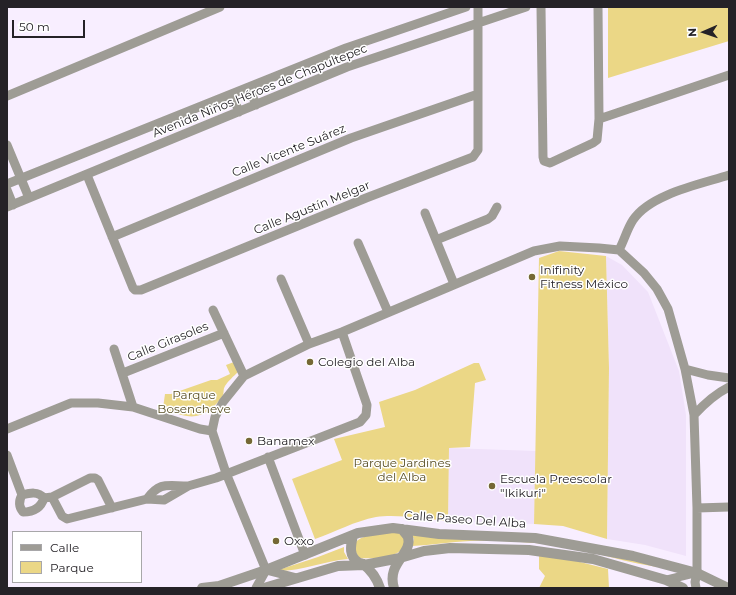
<!DOCTYPE html>
<meta charset="utf-8">
<style>
body{margin:0}
#map{position:relative;width:736px;height:595px;overflow:hidden;background:#f8eeff;font-family:Montserrat,sans-serif}
canvas{display:block}
.frame{position:absolute;inset:0;border:8px solid #252227;pointer-events:none}
.legend{position:absolute;left:12px;top:531px;width:130px;height:52px;box-sizing:border-box;background:#fff;border:1px solid #a8a7a9;margin:0;padding:5px 7px;list-style:none;font-size:12px;color:#252227}
.legend li{display:flex;align-items:center;gap:8px;height:20px}
.legend b{width:20px;border:1px solid #a8a7a9}
.north{position:absolute;left:684px;top:12px;width:40px;height:40px;-webkit-text-stroke:3px #fff;paint-order:stroke;rotate:268deg;font-size:11px;font-weight:700;line-height:16px;text-align:center;color:#252227}
.north::after{content:'';display:block;margin:auto;width:14px;height:18px;background:#252227;clip-path:polygon(50% 0,100% 100%,50% 72%,0 100%)}
.scale{position:absolute;left:12px;top:20px;width:73px;height:18px;box-sizing:border-box;border:2px solid #252227;border-top:0;padding-left:5px;font-size:12px;line-height:14px;white-space:nowrap;color:#252227;-webkit-text-stroke:3px #fff;paint-order:stroke}
</style>
<div id="map">
<canvas width="736" height="595"></canvas>
<div class="frame"></div>
<ul class="legend">
<li><b style="height:5px;background:#9e9c95"></b>Calle</li>
<li><b style="height:11px;background:#ebd786"></b>Parque</li>
</ul>
<div class="north">N</div>
<div class="scale">50 m</div>
</div>
<script>
const ctx = document.querySelector('canvas').getContext('2d');
ctx.lineJoin = 'round';
function fillPath(path, color) {
  ctx.fillStyle = color;
  ctx.fill(path, 'evenodd');
}
function trace(path, color, width, dash) {
  ctx.strokeStyle = color;
  ctx.lineWidth = width;
  ctx.lineCap = dash ? 'butt' : 'round';
  ctx.setLineDash(dash || []);
  ctx.stroke(path);
}
function label(font, color, halo, rows, align = 'center') {
  ctx.font = font + ' Montserrat,sans-serif';
  ctx.lineWidth = 3;
  ctx.setLineDash([]);
  ctx.textBaseline = 'middle';
  ctx.strokeStyle = halo;
  ctx.fillStyle = color;
  for (const [text, x, y, turn = 0] of rows) {
    ctx.save();
    ctx.translate(x, y);
    ctx.rotate((+turn || 0) * Math.PI / 180);
    ctx.textAlign = isNaN(turn) ? turn : align;
    if (halo) ctx.strokeText(text, 0, 0);
    ctx.fillText(text, 0, 0);
    ctx.restore();
  }
}
const built = new Path2D(`
 M606 256 622 265 648 292 679 371 686 415V556L645 545 607 539 609 368Z
 M449 448 536 451 534 524 448 521Z`);
const green = new Path2D(`
 M608 7H729V41L608 78Z
 M559 251 606 256 609 368 607 539 563 526 534 524 539 258Z
 M234 362 238 372C234 376 228 381 225 386 223 389 224 392 223 395 216 407 201 419 187 416 179 415 170 411 163 408L165 394H171L211 380H217L230 374 226 365Z
 M474 363H479L486 380 475 383 470 447 449 448 448 521C427 519 397 514 376 517 355 521 335 532 315 539L292 479 342 460 334 439 385 427 379 402 415 390Z
 M385 533H399L404 537 405 543C404 545 402 549 400 551 392 558 370 559 359 558L353 547C357 535 374 535 385 533Z
 M411 534 535 540 667 568C629 565 593 550 556 545 528 542 498 540 470 541 451 542 431 545 412 546L414 539Z
 M344 547V552L348 559C323 561 300 572 275 571L318 557Z
 M539 555 576 561 608 569 609 588H539L545 576 539 569Z`);
const minor = new Path2D(`
 M541 7 543 157 544 161 550 163 593 143 597 140 599 119 598 7
 M249 87 256 105
 M232 94 239 112
 M7 96 220 7
 M599 119 729 75
 M7 145 29 198
 M87 175 133 288 135 290H141L366 198 473 157 478 150V7
 M7 184 346 48 466 7
 M7 190 13 205
 M7 207 347 67 526 7
 M425 213 454 284
 M112 237 351 138 478 94
 M436 240 488 219 492 216 497 207
 M358 243 388 312
 M619 250C624 241 627 229 633 220 650 194 701 184 729 175
 M281 279 309 344
 M213 310 244 376
 M114 349 133 407
 M685 369 708 375 729 378
 M123 373 224 333
 M694 415C705 403 715 394 729 387
 M7 429 71 403H98L133 407 200 429 212 431
 M7 455 22 495C18 502 19 507 23 512 34 512 41 508 44 498
 M268 457 305 555
 M22 495C30 493 38 491 44 498
 M52 497 62 516 67 519 147 499 164 500 188 486 216 478 360 422 366 415 367 405 342 332
 M44 498 52 497 90 478H95L98 480 112 508
 M147 499C160 481 168 486 188 486
 M697 508 729 507
 M266 570 226 473 212 431 215 417 223 402 244 376 309 344 342 332 534 251 560 246 599 248 619 250 644 273 657 289 668 309 685 369 694 415 697 508V573L695 582 696 588
 M266 570 297 578
 M666 580 695 573
 M256 588 266 570`);
const tertiary = new Path2D(`
 M353 535C351 545 348 555 358 562 359 563 362 563 363 564 371 570 377 579 380 588
 M202 588 219 586 266 570 358 533 393 528 439 534 535 538 633 556 697 573 728 588
 M264 588 338 566 364 565 400 558 424 551 450 548 529 550 593 559 666 580 683 588
 M394 588C386 563 413 554 408 537 407 535 404 532 402 529`);
const markers = [
 [532,277,4,"#756835"],
 [310,362,4,"#756835"],
 [249,441,4,"#756835"],
 [492,486,4,"#756835"],
 [276,541,4,"#756835"]
];
const streetNames = [
 ["Avenida Niños Héroes de Chapultepec",260,91,-22],
 ["Calle Vicente Suárez",289,151,-22],
 ["Calle Agustín Melgar",312,208,-22],
 ["Calle Girasoles",168,342,-22],
 ["Calle Paseo Del Alba",465,520,4]
];
const poiNames = [
 ["Inifinity",540,270],
 ["Fitness México",540,284],
 ["Colegio del Alba",318,362],
 ["Banamex",257,441],
 ["Escuela Preescolar",500,479],
 ["\"Ikikuri\"",500,493],
 ["Oxxo",284,541]
];
const parkNames = [
 ["Parque",194,395],
 ["Bosencheve",194,409],
 ["Parque Jardines",402,463],
 ["del Alba",402,477]
];
fillPath(built, '#f0e2fa');
fillPath(green, '#ebd786');
trace(minor, '#9e9c95', 9);
trace(tertiary, '#9e9c95', 10);
for (const [x, y, r, color] of markers) {
  const dot = new Path2D();
  dot.arc(x, y, r, 0, 2 * Math.PI);
  ctx.fillStyle = color;
  ctx.fill(dot);
  trace(dot, '#fff', 1.5);
}
label('12px', '#252227', '#fff', streetNames);
label('12px', '#252227', '#fff', poiNames, 'left');
label('12px', '#5a5026', '#fff', parkNames);
</script>
